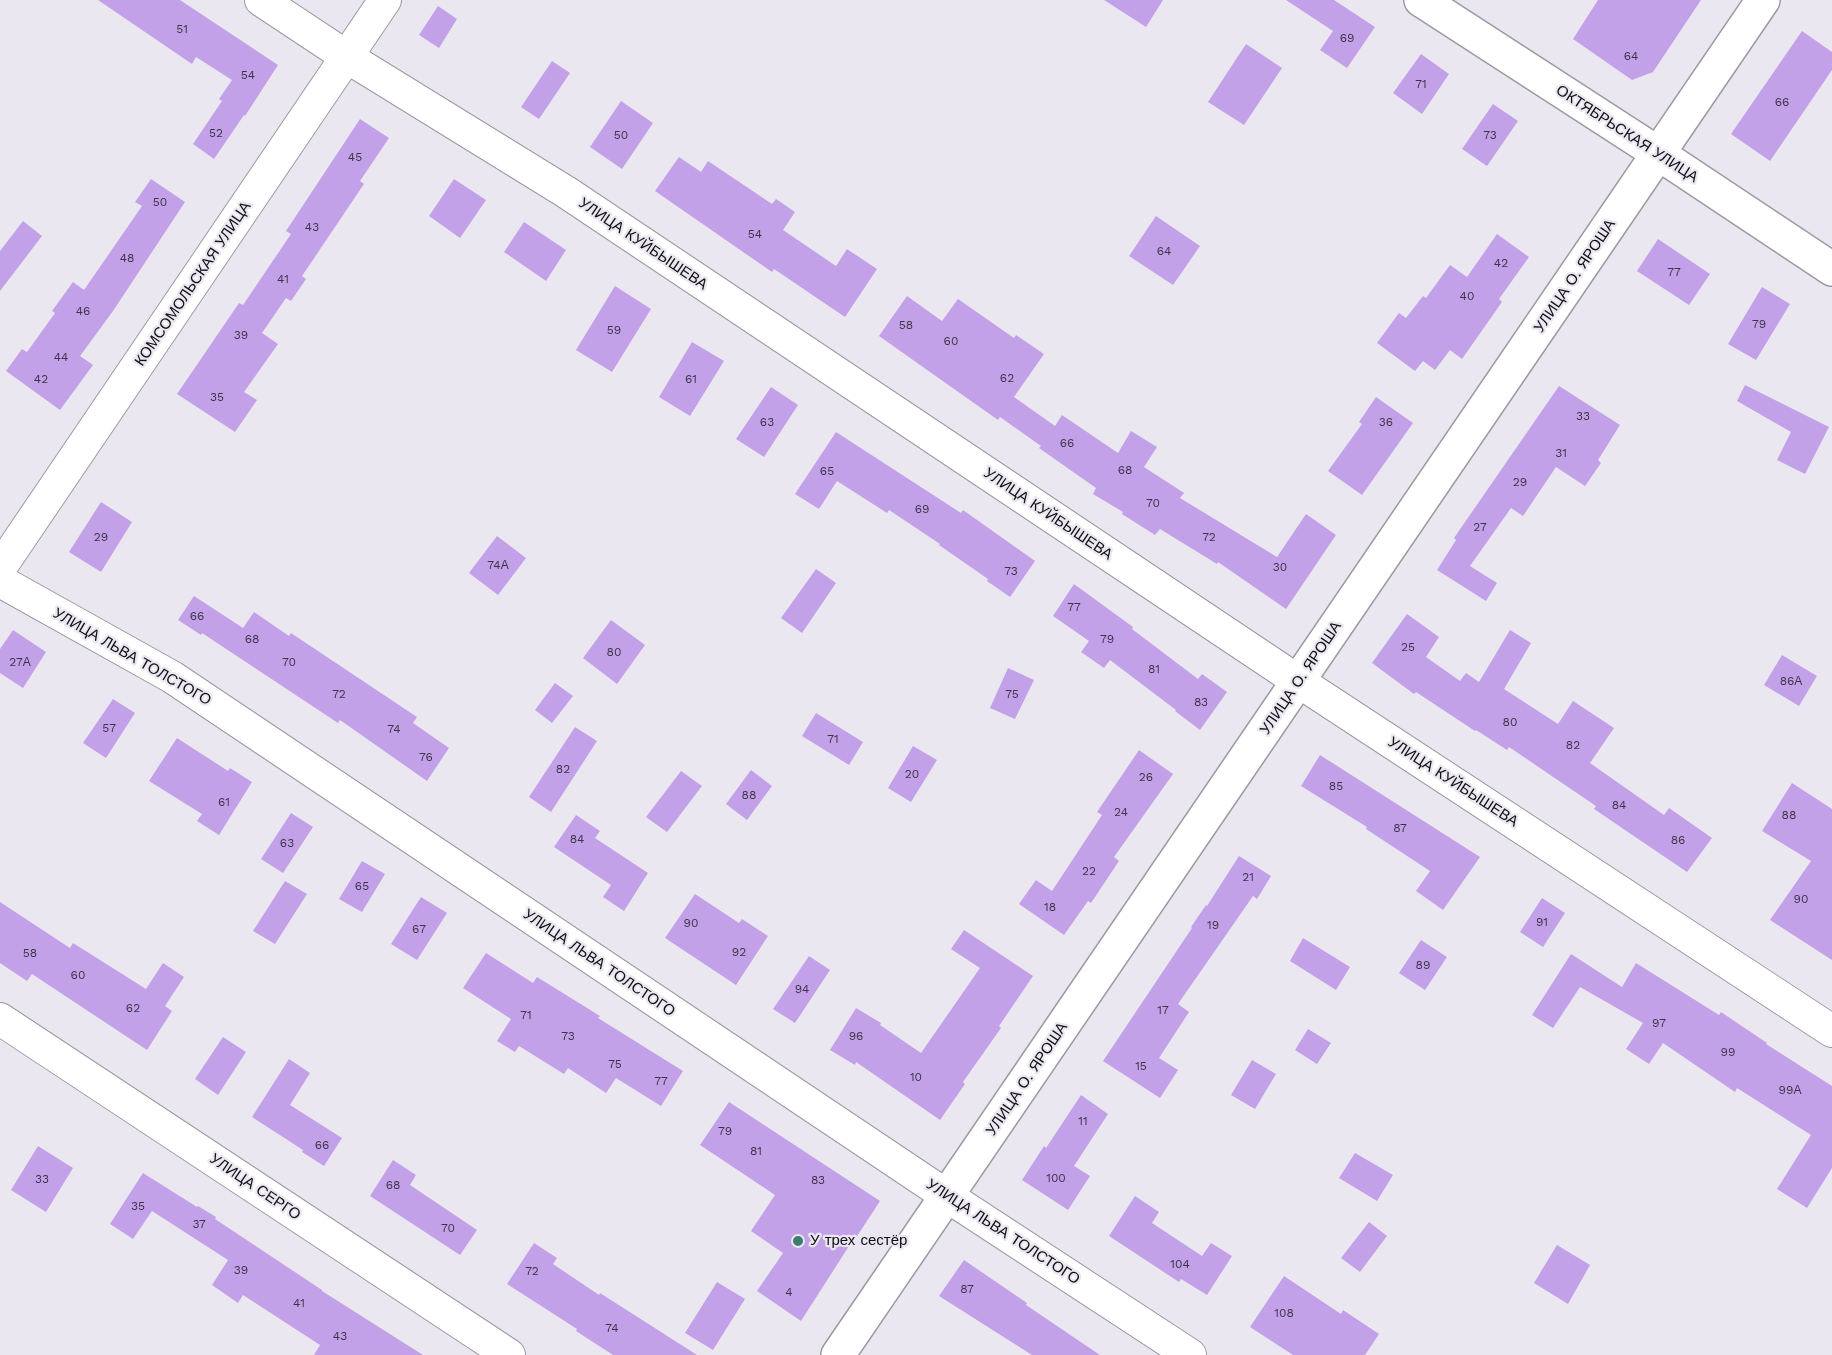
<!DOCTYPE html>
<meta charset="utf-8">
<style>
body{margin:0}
canvas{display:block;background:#ebe7f0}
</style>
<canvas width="1832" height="1355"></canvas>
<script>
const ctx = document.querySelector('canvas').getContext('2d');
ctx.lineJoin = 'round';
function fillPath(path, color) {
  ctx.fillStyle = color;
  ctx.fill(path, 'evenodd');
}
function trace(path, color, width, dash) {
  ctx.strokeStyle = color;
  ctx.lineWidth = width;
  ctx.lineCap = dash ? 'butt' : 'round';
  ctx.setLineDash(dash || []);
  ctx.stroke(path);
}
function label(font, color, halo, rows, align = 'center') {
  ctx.font = font + ' "Work Sans",sans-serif';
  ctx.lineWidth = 4.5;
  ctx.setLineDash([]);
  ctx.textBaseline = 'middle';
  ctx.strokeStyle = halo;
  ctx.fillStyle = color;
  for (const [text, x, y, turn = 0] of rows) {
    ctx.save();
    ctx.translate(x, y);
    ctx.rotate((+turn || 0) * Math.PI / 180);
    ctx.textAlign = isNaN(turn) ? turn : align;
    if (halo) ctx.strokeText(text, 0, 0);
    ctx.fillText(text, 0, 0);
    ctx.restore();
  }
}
const building = new Path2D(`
 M98 0H180L278 65 245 116 244 115 214 159 193 144 222 101 219 99 232 80 196 57 192 64Z
 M1104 0H1163L1146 27Z
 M1286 0H1334L1375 27 1347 68 1320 50 1333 31Z
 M1598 0H1701L1653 72 1632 80 1573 39Z
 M438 6 457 19 439 48 419 35Z
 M1802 31 1832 52V70L1770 161 1731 134Z
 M1246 44 1282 68 1244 125 1208 102Z
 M1421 54 1449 74 1422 114 1393 93Z
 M552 61 570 73 539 119 521 107Z
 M621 101 653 123 622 169 590 147Z
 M1493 104 1518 121 1487 166 1462 149Z
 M360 119 389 138 360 181 364 184 302 276 306 279 291 301 286 298 262 333 278 344 244 392 257 400 235 432 177 394 239 303 243 305 291 234 286 231Z
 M679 157 701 172 708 161 772 204 776 199 795 212 783 230 836 266 847 249 877 269 845 317 774 269 772 272 655 191Z
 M151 179 185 202 113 311 80 356 93 365 60 410 6 371 22 349 27 352 55 313 52 311 73 282 84 290 142 206 135 202Z
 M454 179 486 200 460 238 429 216Z
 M1156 216 1200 246 1173 285 1129 256Z
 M23 221 42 236 0 291V251Z
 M524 222 566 250 546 281 504 252Z
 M1497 234 1529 257 1499 299 1502 302 1462 359 1450 350 1435 370 1423 361 1415 371 1377 343 1399 313 1406 318 1423 296 1426 298 1450 265 1467 277Z
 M1658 239 1710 274 1689 305 1637 271Z
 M615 286 651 309 612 372 576 350Z
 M1762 287 1790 304 1756 360 1728 344Z
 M907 296 942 321 958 299 1014 338 1016 335 1044 354 1014 397 1055 426 1062 415 1118 453 1131 431 1157 447 1144 467 1184 493 1180 498 1277 557 1306 514 1336 535 1286 609 1218 562 1217 564 1160 529 1155 535 1122 514 1123 512 1093 494 1096 488 1039 448 1041 446 1000 417 998 420 879 336Z
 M692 342 724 361 690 416 659 397Z
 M1745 385 1829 427 1805 474 1777 460 1791 432 1737 401Z
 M1559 386 1620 425 1598 460 1601 463 1585 486 1556 467 1523 516 1511 508 1470 566 1497 583 1486 601 1437 570 1456 540 1454 538Z
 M771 387 798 405 764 457 736 439Z
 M1376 397 1413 423 1362 495 1328 471 1362 424 1359 422Z
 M836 432 961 513 963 510 1035 561 1010 597 987 581 988 579 939 545 940 544 889 510 887 513 837 481 819 509 795 494Z
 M101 502 132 522 101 572 69 552Z
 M497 536 526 558 498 595 469 573Z
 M816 569 836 583 802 633 781 618Z
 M1074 584 1133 627 1132 629 1198 679 1202 674 1227 692 1200 730 1175 711 1176 710 1110 660 1104 668 1081 652 1089 641 1053 616Z
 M194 596 243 628 254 612 289 636 291 633 417 717 413 723 449 748 427 781 340 720 338 723 202 633 201 635 178 620Z
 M1407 614 1439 637 1426 657 1460 681 1466 673 1479 682 1510 630 1531 643 1504 689 1558 724 1573 701 1614 728 1590 763 1664 815 1669 808 1712 838 1687 872 1594 809 1596 806 1509 747 1507 750 1476 730 1475 731 1416 692 1414 694 1372 663Z
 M611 620 645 645 617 684 583 658Z
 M13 630 46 652 23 688 0 673V649Z
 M1782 655 1817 676 1799 706 1764 685Z
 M1008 668 1034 680 1015 719 990 708Z
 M555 683 573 696 552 723 535 710Z
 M113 699 135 713 106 758 83 743Z
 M816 713 863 742 849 765 802 736Z
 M575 727 597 741 551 812 529 797Z
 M177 738 228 771 230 768 252 782 219 835 197 821 202 814 149 781Z
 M913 746 937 760 911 802 888 788Z
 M1139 750 1173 774 1114 857 1119 861 1091 903 1088 901 1064 935 1019 904 1036 880 1052 891 1102 815 1097 812Z
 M1320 755 1480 857 1443 910 1416 891 1430 871 1366 829 1367 827 1301 786Z
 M751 770 772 786 747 820 726 804Z
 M681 771 702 786 667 832 646 817Z
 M1792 783 1832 809V960L1770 920 1811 861 1762 831Z
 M291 813 313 827 283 873 261 859Z
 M576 815 600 831 595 838 648 873 624 911 603 897 611 885 554 847Z
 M1239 856 1271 876 1257 899 1253 896 1178 1004 1189 1012 1159 1058 1178 1070 1160 1098 1103 1061 1192 928 1191 927 1206 905 1207 906Z
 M362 861 385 874 362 912 339 899Z
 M285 881 307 894 275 944 253 931Z
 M695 894 739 923 742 919 768 936 736 985 665 938Z
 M421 897 447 913 417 960 391 944Z
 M1542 898 1565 913 1543 947 1520 932Z
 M0 902 70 948 73 943 146 989 163 963 184 977 165 1006 172 1011 147 1050 32 974 27 981 0 963Z
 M964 930 1033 976 999 1026 1001 1028 963 1082 965 1084 940 1120 856 1062 855 1065 830 1050 856 1008 881 1023 880 1025 921 1053 980 968 951 949Z
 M1303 938 1350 967 1336 990 1290 961Z
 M1421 940 1447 957 1425 990 1399 973Z
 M486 953 533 983 537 977 600 1016 598 1018 683 1071 661 1106 616 1078 606 1093 568 1068 564 1074 519 1046 515 1052 497 1041 511 1019 463 988Z
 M1571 954 1622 987 1636 963 1719 1015 1721 1012 1767 1043 1766 1044 1832 1086V1168L1807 1208 1777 1189 1811 1135 1737 1088 1735 1092 1663 1043 1649 1064 1626 1049 1643 1023 1580 987 1553 1028 1532 1015Z
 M809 956 830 970 795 1023 773 1009Z
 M1308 1029 1331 1043 1317 1064 1295 1050Z
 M223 1037 246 1052 218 1095 195 1079Z
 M289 1059 310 1073 290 1105 342 1138 324 1166 302 1152 303 1150 252 1117Z
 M1252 1060 1276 1074 1255 1109 1231 1095Z
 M1081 1095 1108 1114 1074 1166 1090 1176 1068 1210 1022 1180 1044 1146 1046 1148Z
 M729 1102 880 1201 850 1247 849 1246 801 1321 757 1291 783 1253 751 1231 775 1195 700 1145Z
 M38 1146 73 1168 46 1212 11 1190Z
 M1355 1153 1393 1175 1377 1201 1339 1178Z
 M393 1160 416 1175 410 1185 477 1230 460 1255 370 1196Z
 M143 1173 197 1207 198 1206 216 1217 215 1219 322 1290V1291L423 1355H314L320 1345 243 1295 238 1303 212 1285 228 1260 152 1211 133 1239 110 1224Z
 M1135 1196 1159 1212 1152 1223 1202 1256 1211 1243 1232 1256 1207 1295 1181 1279 1179 1282 1109 1236Z
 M1369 1222 1387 1236 1360 1272 1341 1258Z
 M534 1243 557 1258 553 1264 599 1295 600 1293 697 1355H613L576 1331 577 1329 507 1284Z
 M1557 1245 1590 1265 1568 1304 1534 1283Z
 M964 1260 1027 1303 1026 1305 1100 1355H1032L939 1296Z
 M1284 1276 1341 1314 1343 1310 1379 1334 1365 1355H1293L1250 1327Z
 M717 1282 745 1299 713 1350 685 1333Z`);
const minor = new Path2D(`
 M261 0 347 57 566 192 1298 681 1832 1031
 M0 568 385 0
 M0 581 172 677 947 1196 1190 1355
 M0 1019 509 1355`);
const major = new Path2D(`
 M1421 0 1659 154 1832 269
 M838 1355 1763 0`);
const markers = [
 [798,1241,6,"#3d7d6c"]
];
const numberNames = [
 ["51",182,29],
 ["69",1347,38],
 ["64",1631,56],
 ["54",248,75],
 ["71",1421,84],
 ["66",1782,102],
 ["52",216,133],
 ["50",621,135],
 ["73",1490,135],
 ["45",355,157],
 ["50",160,202],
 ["43",312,227],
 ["54",755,234],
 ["64",1164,251],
 ["48",127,258],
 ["42",1501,263],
 ["77",1674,272],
 ["41",283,279],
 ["40",1467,296],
 ["46",83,311],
 ["79",1759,324],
 ["58",906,325],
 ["59",614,330],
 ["39",241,335],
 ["60",951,341],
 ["44",61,357],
 ["62",1007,378],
 ["42",41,379],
 ["61",691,379],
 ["35",217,397],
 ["33",1583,416],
 ["63",767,422],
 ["36",1386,422],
 ["66",1067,443],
 ["31",1561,453],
 ["68",1125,470],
 ["65",827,471],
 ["29",1520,482],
 ["70",1153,503],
 ["69",922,509],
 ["27",1480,527],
 ["29",101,537],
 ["72",1209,537],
 ["74А",498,565],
 ["30",1280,567],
 ["73",1011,571],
 ["77",1074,607],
 ["66",197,616],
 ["68",252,639],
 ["79",1107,639],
 ["25",1408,647],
 ["80",614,652],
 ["27А",20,662],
 ["70",289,662],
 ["81",1154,669],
 ["86А",1791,681],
 ["72",339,694],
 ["75",1012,694],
 ["83",1201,702],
 ["80",1510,722],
 ["57",109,728],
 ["74",394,729],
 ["71",833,739],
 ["82",1573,745],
 ["76",426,757],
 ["82",563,769],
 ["20",912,774],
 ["26",1146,777],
 ["85",1336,786],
 ["88",749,795],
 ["61",224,802],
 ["84",1619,805],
 ["24",1121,812],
 ["88",1789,815],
 ["87",1400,828],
 ["84",577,839],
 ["86",1678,840],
 ["63",287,843],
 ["22",1089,871],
 ["21",1248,877],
 ["65",362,886],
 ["90",1801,899],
 ["18",1050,907],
 ["91",1542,922],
 ["90",691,923],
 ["19",1213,925],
 ["67",419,929],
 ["92",739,952],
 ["58",30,953],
 ["89",1423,965],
 ["60",78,975],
 ["94",802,989],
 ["62",133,1008],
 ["17",1163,1010],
 ["71",526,1015],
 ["97",1659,1023],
 ["73",568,1036],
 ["96",856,1036],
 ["99",1728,1052],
 ["75",615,1064],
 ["15",1141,1066],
 ["10",916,1077],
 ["77",661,1081],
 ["99А",1790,1090],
 ["11",1083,1121],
 ["79",725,1131],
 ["66",322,1145],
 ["81",756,1151],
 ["100",1056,1178],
 ["33",42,1179],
 ["83",818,1180],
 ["68",393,1185],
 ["35",138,1206],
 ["37",199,1224],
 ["70",448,1228],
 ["104",1180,1264],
 ["39",241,1270],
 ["72",532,1271],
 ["87",967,1289],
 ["4",789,1292],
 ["41",299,1303],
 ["108",1284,1313],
 ["74",612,1328],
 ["43",340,1336]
];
const streetNames = [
 ["ОКТЯБРЬСКАЯ УЛИЦА",1627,134,33],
 ["УЛИЦА КУЙБЫШЕВА",643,244,34],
 ["УЛИЦА О. ЯРОША",1575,276,-56],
 ["КОМСОМОЛЬСКАЯ УЛИЦА",193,284,-56],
 ["УЛИЦА КУЙБЫШЕВА",1048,514,34],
 ["УЛИЦА ЛЬВА ТОЛСТОГО",132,657,30],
 ["УЛИЦА О. ЯРОША",1301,678,-56],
 ["УЛИЦА КУЙБЫШЕВА",1453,782,33],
 ["УЛИЦА ЛЬВА ТОЛСТОГО",599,963,34],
 ["УЛИЦА О. ЯРОША",1027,1079,-56],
 ["УЛИЦА СЕРГО",255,1187,34],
 ["УЛИЦА ЛЬВА ТОЛСТОГО",1003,1232,33]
];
const poiNames = [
 ["У трех сестёр",810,1241]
];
fillPath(building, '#c3a1e8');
trace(minor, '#9d99a2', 34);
trace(major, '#9d99a2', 36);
trace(minor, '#fff', 32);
trace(major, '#fff', 33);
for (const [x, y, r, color] of markers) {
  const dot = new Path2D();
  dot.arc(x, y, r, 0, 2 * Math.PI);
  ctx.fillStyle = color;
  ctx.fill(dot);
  trace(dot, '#ebe7f0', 2);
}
label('12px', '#3e3448', null, numberNames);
label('15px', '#110f12', '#ebe7f0', streetNames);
label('15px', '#110f12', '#ebe7f0', poiNames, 'left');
</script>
